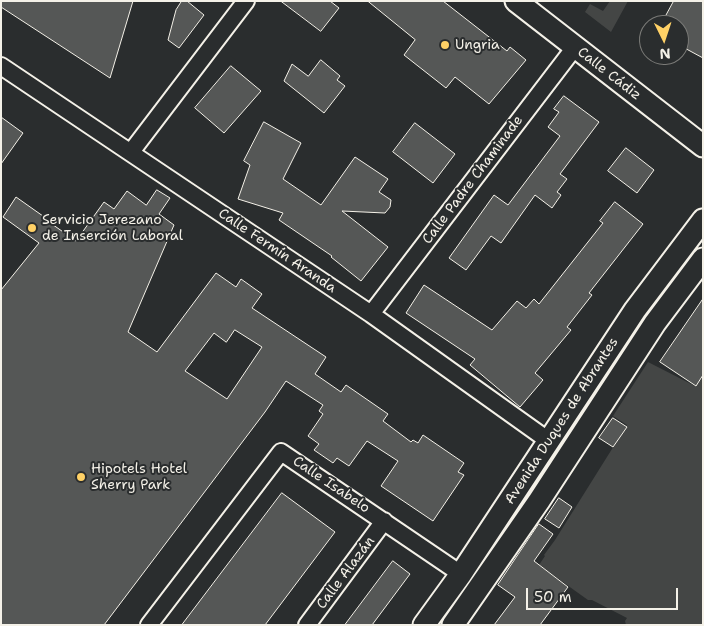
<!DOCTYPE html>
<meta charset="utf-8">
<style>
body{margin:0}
#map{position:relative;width:704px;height:626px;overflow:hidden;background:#2a2d2e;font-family:"Shantell Sans",sans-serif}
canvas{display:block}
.frame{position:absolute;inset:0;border:2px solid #f4f1e8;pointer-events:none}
.north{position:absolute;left:639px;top:15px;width:50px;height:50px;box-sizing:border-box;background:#2a2d2e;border:1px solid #7b7b78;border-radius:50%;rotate:176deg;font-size:14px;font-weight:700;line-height:20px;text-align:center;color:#f4f1e8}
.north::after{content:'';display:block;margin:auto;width:18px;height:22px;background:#ffd166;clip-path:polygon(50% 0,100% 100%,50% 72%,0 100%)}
.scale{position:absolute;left:526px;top:588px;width:152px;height:22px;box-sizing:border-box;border:2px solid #f4f1e8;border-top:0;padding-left:6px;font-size:15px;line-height:18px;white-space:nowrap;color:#f4f1e8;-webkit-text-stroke:4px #2a2d2e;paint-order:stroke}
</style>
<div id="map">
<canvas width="704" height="626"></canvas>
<div class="frame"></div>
<div class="north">N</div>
<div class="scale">50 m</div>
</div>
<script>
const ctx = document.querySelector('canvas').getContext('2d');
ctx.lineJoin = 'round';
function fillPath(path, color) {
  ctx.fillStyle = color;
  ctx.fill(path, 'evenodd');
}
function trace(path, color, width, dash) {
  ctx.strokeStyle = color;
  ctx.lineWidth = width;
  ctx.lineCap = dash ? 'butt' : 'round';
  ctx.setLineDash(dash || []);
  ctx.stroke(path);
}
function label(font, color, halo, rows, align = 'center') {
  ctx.font = font + ' "Shantell Sans",sans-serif';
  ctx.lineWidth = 4;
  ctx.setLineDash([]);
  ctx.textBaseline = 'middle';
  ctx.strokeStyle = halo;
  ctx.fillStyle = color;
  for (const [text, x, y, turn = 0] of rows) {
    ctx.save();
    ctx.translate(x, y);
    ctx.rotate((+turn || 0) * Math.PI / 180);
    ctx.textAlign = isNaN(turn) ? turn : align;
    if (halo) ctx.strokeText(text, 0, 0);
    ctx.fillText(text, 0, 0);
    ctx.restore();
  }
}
const green = new Path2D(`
 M610 1H628L611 32 585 12 590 4 603 11Z
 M648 362 695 386 703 377V625H626L625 621 627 618 592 600H588L539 565 545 556 544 555 555 540 627 425 613 416Z`);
const building = new Path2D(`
 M1 1H133L110 78 1 7Z
 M182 1H187L204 15 179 48 168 40 176 10Z
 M281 1H330L339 8 321 31Z
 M368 1H443L507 51 510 47 526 60 489 104 455 77 446 88 404 55 415 40Z
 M674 1H703V58L679 45V25H661Z
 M321 60 340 76 337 80 345 86 324 113 284 81 292 64 308 76Z
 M231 66 261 91 224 133 195 108Z
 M564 96 599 122 560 174 567 179 557 192 561 195 552 208 535 195 501 243 491 236 466 270 449 258 494 195 508 205 560 136 548 127 559 112 554 109Z
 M1 117 23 133 1 164Z
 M264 122 301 143 283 179 321 205 355 157 388 179 379 192 391 200 390 207 385 213 342 211 388 247 361 281 331 257 332 256 279 220 283 213 238 199 250 165 244 161Z
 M415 123 455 154 433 183 393 152Z
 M626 148 654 170 637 193 608 171Z
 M157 190 170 198 159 214 174 225 128 332 157 352 216 273 236 287 241 279 262 294 252 308 326 357 315 374 341 392 346 385 388 414 383 421 411 442 413 440 418 443 423 435 464 463 458 472 464 475 433 521 381 486 398 461 367 441 349 466 337 458 333 463 314 450 319 444 308 436 323 414 319 411 323 405 286 381 265 412 104 625H1V290L39 243 3 217 16 197 50 221 49 222 76 241 104 202 114 209 127 191 146 205ZM235 330 262 347 227 399 185 371 214 333 226 342Z
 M615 202 643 224 589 293 592 295 567 327 571 330 535 373 543 380 520 407 470 365 475 359 406 313 424 285 492 330 517 301 526 308 534 299 539 304 603 223 600 221Z
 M703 299V375L696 386 660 362Z
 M613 418 627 427 613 447 599 438Z
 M282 493 335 532 265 625H182Z
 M559 498 572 507 559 528 545 519Z
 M539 524 553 534 534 561 568 587 540 625H494L515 597 498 585Z
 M393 561 410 574 372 625H345Z`);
const minor = new Path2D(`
 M1 66 371 314 549 441
 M131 152 246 1
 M371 314 575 47
 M149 625 281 452 461 574
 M307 625 384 521`);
const tertiary = new Path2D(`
 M516 1 703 146
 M424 625 461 574 635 310 703 220
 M453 625 539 501 655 323 703 259`);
const markers = [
 [445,45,5,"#ffd166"],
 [32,228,5,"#ffd166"],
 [81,477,5,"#ffd166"]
];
const poiNames = [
 ["Ungria",455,45],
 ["Servicio Jerezano",42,220],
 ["de Inserción Laboral",42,236],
 ["Hipotels Hotel",91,469],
 ["Sherry Park",91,485]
];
const streetNames = [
 ["Calle Cádiz",609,74,38],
 ["Calle Padre Chaminade",473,180,-53],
 ["Calle Fermín Aranda",277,251,34],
 ["Avenida Duques de Abrantes",562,421,-57],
 ["Calle Isabelo",331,485,34],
 ["Calle Alazán",346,573,-53]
];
fillPath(green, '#444645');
fillPath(building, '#555756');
trace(building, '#f4f1e8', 1);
trace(minor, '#f4f1e8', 20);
trace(tertiary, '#f4f1e8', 25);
trace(minor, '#2a2d2e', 16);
trace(tertiary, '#2a2d2e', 21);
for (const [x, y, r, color] of markers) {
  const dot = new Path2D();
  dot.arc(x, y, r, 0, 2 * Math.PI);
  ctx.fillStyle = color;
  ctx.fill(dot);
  trace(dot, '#2a2d2e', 2);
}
label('14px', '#f4f1e8', '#2a2d2e', poiNames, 'left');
label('14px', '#f4f1e8', '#2a2d2e', streetNames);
</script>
